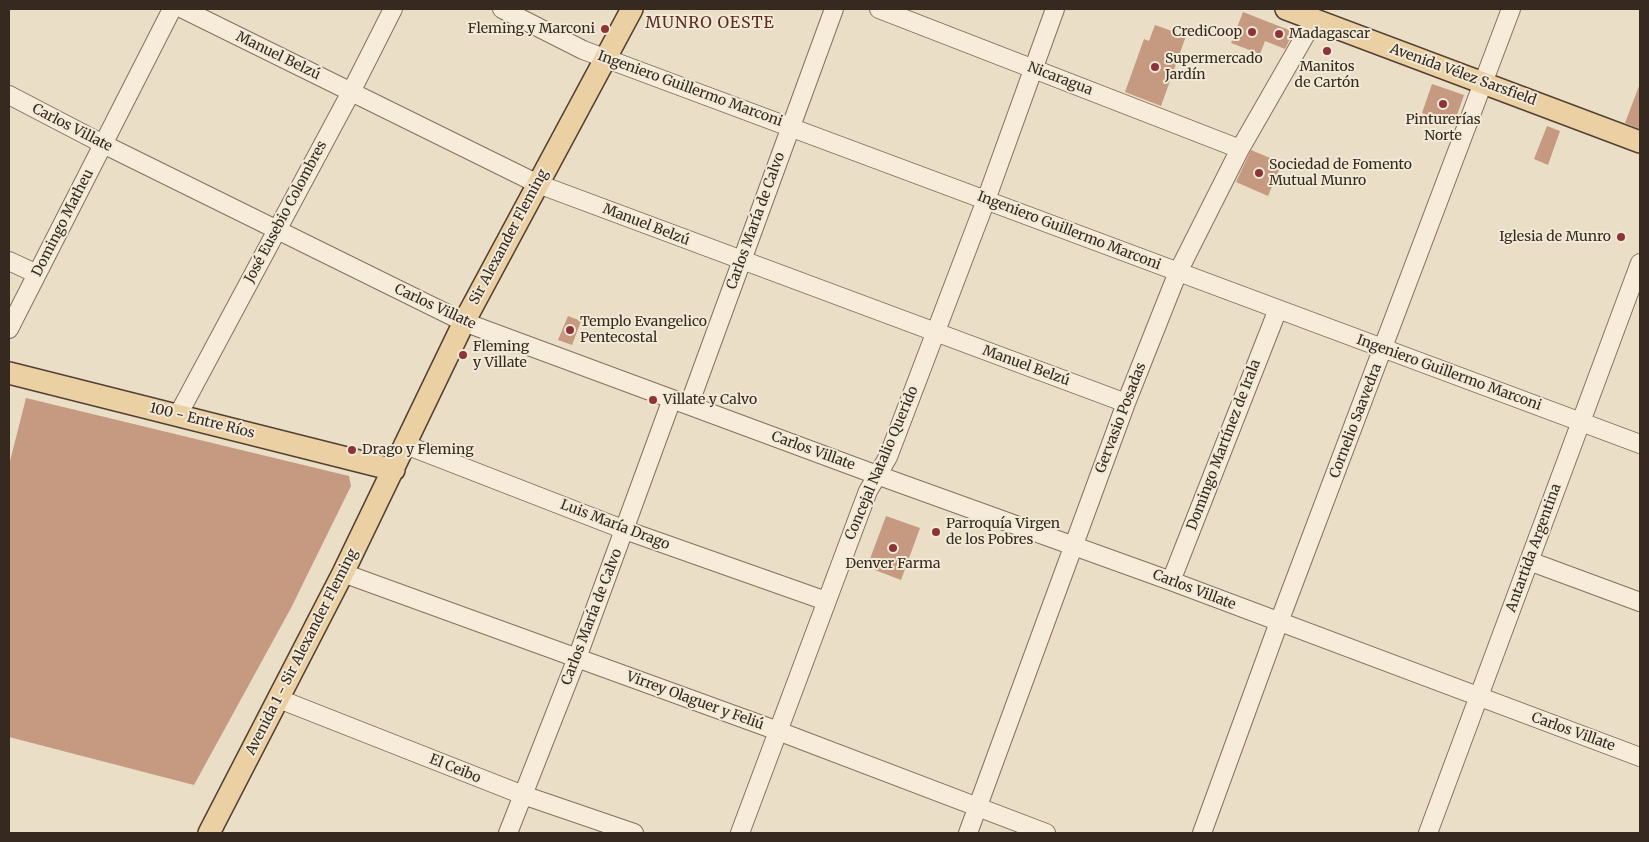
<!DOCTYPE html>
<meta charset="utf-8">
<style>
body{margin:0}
#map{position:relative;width:1649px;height:842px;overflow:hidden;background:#eadec7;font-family:Merriweather,serif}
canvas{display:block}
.frame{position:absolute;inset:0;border:10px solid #362a20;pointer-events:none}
</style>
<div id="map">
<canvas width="1649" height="842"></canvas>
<div class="frame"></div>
</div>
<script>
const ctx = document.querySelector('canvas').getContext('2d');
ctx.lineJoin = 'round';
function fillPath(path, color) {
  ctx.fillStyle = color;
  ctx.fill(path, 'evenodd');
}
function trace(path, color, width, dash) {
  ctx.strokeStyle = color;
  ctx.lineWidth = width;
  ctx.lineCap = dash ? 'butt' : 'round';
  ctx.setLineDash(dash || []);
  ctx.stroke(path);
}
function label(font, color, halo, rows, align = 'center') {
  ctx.font = font + ' Merriweather,serif';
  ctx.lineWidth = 4;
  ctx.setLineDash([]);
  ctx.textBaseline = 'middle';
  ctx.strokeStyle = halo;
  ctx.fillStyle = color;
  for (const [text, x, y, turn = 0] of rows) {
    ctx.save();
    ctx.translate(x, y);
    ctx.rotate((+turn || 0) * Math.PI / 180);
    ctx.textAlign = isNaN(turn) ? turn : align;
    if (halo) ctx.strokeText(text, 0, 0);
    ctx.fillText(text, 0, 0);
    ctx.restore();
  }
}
const building = new Path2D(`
 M1243 12 1289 30 1291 37 1285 49 1265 41 1260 54 1231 43Z
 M1155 25 1186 36 1161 106 1125 92 1144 39 1149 41Z
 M1432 84 1464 95 1454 124 1422 113Z
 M1639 86H1640V129L1625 123Z
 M1547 126 1560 131 1548 165 1534 159Z
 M1251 150 1282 163 1268 196 1236 182Z
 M568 316 581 321 572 345 558 340Z
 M26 398 349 476 351 486 291 608 194 785 9 737V465Z
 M886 516 920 528 901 580 867 567Z`);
const minor = new Path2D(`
 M183 9 538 184 1126 403
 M502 9 583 50 1640 444
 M879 9 1240 149
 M9 95 103 144 464 322 877 475 1171 581 1640 757
 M9 261 37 274
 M9 329 172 9
 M689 405 834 9
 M178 415 351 92 393 9
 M406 445 625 530 826 601
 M1529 561 1640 602
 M343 573 778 731 1046 833
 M1171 581 1278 309
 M279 699 523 795 634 833
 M508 833 577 658 672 399
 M740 833 868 491 888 457 986 200 1055 9
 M968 833 1126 403 1178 272 1240 149 1314 20
 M1202 833 1279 622 1511 9
 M1428 833 1640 263`);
const major = new Path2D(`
 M1286 9 1640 142
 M9 373 394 470
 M209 833 343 573 464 322 632 9`);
const markers = [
 [605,29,5,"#8d3438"],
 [1252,32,5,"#8d3438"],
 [1279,34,5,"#8d3438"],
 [1327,51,5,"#8d3438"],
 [1155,67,5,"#8d3438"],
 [1443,104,5,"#8d3438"],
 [1259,173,5,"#8d3438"],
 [1621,237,5,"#8d3438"],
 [570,330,5,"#8d3438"],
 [463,355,5,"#8d3438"],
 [653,400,5,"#8d3438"],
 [352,450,5,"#8d3438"],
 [936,532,5,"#8d3438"],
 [893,548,5,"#8d3438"]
];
const poiNames = [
 ["Fleming y Marconi",595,29,"right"],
 ["CrediCoop",1242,32,"right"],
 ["Madagascar",1289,34],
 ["Supermercado",1165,59],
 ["Jardín",1165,75],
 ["Manitos",1327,67,"center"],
 ["de Cartón",1327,83,"center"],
 ["Pinturerías",1443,120,"center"],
 ["Norte",1443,136,"center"],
 ["Sociedad de Fomento",1269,165],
 ["Mutual Munro",1269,181],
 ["Iglesia de Munro",1611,237,"right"],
 ["Templo Evangelico",580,322],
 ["Pentecostal",580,338],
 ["Fleming",473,347],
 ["y Villate",473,363],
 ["Villate y Calvo",663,400],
 ["Drago y Fleming",362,450],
 ["Parroquía Virgen",946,524],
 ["de los Pobres",946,540],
 ["Denver Farma",893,564,"center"]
];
const streetNames = [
 ["Manuel Belzú",278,56,26],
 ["Avenida Vélez Sarsfield",1463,75,20],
 ["Nicaragua",1060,79,21],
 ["Ingeniero Guillermo Marconi",690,89,20],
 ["Carlos Villate",72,128,27],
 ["José Eusebio Colombres",286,212,-62],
 ["Carlos María de Calvo",756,221,-70],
 ["Domingo Matheu",63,223,-63],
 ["Manuel Belzú",646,225,21],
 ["Ingeniero Guillermo Marconi",1069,231,21],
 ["Sir Alexander Fleming",509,237,-62],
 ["Carlos Villate",435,307,25],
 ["Manuel Belzú",1026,366,20],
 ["Ingeniero Guillermo Marconi",1449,373,20],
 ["Gervasio Posadas",1121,418,-69],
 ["100 - Entre Ríos",202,421,14],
 ["Cornelio Saavedra",1356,421,-69],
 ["Domingo Martínez de Irala",1224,445,-69],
 ["Carlos Villate",813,451,20],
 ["Concejal Natalio Querido",882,463,-67],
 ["Luis María Drago",615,525,21],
 ["Antartida Argentina",1534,548,-70],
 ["Carlos Villate",1194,590,21],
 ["Carlos María de Calvo",592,617,-69],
 ["Avenida 1 - Sir Alexander Fleming",302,652,-63],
 ["Virrey Olaguer y Feliú",695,701,20],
 ["Carlos Villate",1573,732,20],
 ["El Ceibo",455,769,22]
];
const quarterNames = [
 ["MUNRO OESTE",710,23]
];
fillPath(building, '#c59a80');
trace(minor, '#84715e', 20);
trace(major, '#523f32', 24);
trace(minor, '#f6ecd9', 18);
trace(major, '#ead0a3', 21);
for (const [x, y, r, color] of markers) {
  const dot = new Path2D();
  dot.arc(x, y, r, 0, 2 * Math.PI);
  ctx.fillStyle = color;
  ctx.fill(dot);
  trace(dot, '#f2e9d6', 2);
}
label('14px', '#362a20', '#f2e9d6', poiNames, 'left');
label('14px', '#362a20', '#f2e9d6', streetNames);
ctx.letterSpacing = '1px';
label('16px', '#5e2d24', '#f2e9d6', quarterNames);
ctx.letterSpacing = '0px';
</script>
